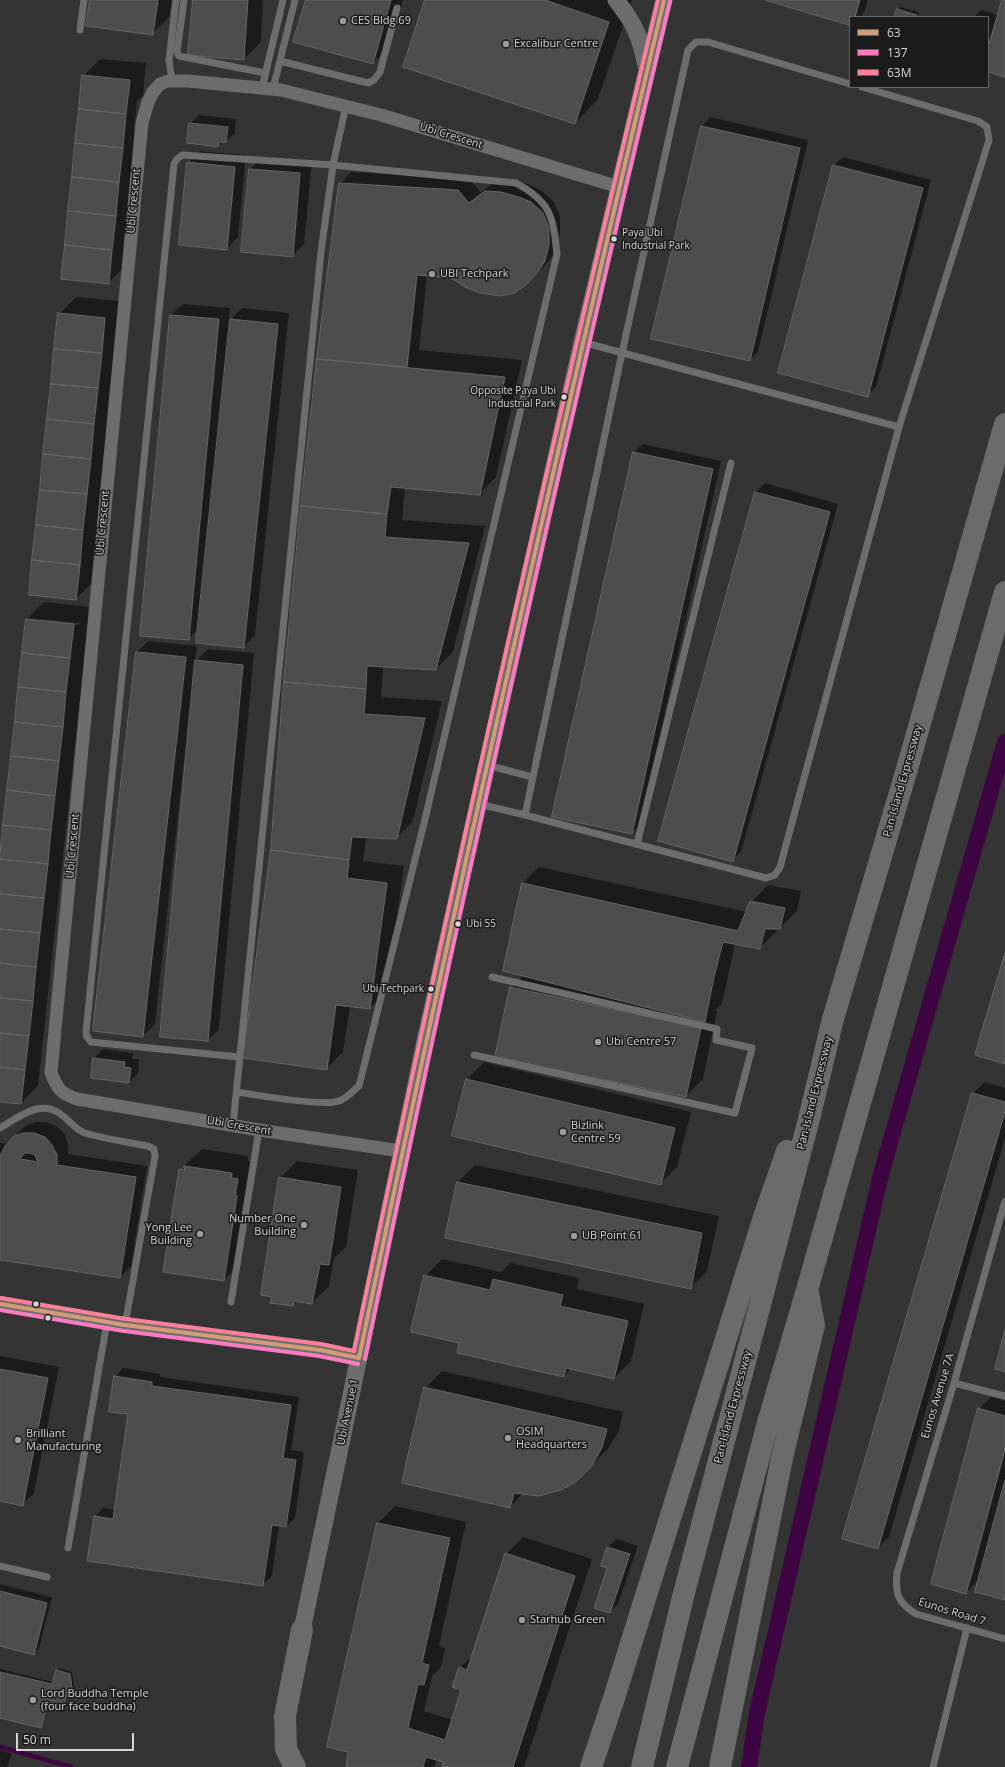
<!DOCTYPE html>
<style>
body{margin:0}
#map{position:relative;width:1005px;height:1767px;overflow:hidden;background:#343434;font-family:"Open Sans",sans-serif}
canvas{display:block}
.legend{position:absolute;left:849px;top:16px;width:140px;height:72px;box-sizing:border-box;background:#1c1b1c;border:1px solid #666566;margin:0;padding:5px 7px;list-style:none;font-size:12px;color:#d5d4d5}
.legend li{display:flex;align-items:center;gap:8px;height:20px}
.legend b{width:20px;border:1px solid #666566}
.scale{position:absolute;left:16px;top:1733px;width:118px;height:18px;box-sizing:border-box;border:2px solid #d5d4d5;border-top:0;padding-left:5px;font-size:12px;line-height:14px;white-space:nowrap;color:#d5d4d5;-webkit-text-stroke:3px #1c1b1c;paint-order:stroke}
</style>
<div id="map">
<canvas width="1005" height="1767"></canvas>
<ul class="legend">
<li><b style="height:5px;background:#d39c74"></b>63</li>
<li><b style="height:5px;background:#fe7ac1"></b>137</li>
<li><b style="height:5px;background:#ff8098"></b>63M</li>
</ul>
<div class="scale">50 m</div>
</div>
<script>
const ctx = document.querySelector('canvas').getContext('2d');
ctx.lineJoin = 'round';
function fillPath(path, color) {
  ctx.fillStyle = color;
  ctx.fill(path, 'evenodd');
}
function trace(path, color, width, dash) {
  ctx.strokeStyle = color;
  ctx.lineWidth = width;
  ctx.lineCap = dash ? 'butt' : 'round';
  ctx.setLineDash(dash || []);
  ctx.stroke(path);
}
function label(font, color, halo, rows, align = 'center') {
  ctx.font = font + ' "Open Sans",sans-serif';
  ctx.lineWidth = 3;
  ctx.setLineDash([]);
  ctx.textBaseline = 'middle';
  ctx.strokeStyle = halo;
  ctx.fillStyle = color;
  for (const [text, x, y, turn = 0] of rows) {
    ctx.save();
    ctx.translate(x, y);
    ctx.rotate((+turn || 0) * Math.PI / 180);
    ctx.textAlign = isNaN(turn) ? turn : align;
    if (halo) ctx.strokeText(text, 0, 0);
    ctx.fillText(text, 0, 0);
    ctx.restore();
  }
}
const shadow = new Path2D(`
 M91 0H172L169 17 152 34Z
 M194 0H263L261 42 244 59Z
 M307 0H403L390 46 373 63Z
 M426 0H632L598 99 575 123Z
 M768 0H868L864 13 860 17H850V24Z
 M1003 0H1005V76L988 71V17H974L981 10 998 15Z
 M900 7 919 12 918 17H895Z
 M100 59 146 63 143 96 137 101 134 131H139L125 266 108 283 83 76Z
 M199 115 236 119 235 133 226 141H223L218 146 190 124Z
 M710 117 808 140 758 352 749 360 652 338 702 126Z
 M200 151 246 155 238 237 227 249 188 163Z
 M843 157 931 180 876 387 867 395 834 165Z
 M262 158 312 162 304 244 292 256 250 169Z
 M351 172 469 179 481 192 498 180H513L530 185 542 191 554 202 560 217V232L556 249 549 261 527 283 427 275 419 350 522 360 496 477 479 494 405 487 402 520 485 526 453 652 436 669 383 666 381 697 442 701 413 821 396 838 366 837 363 861 404 866 387 991 370 1008 350 1006 343 1052 326 1069 272 850 318 359 340 184Z
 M76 297 122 301 93 582 76 599 59 314Z
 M183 304 230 308 229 321 242 308 289 313 255 635 244 647 199 629 188 639 141 635 171 315Z
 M643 444 721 461 640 825 631 833 553 816 634 452Z
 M765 483 838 504 741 852 732 860 659 840 756 492Z
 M44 602 90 607 38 1086 21 1103 0 1101V865L27 619ZM40 619 79 623V625L40 621Z
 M148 641 197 646 195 662 208 649 254 653 219 1029 208 1040 191 715H189L155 1024 143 1036 137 652Z
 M539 867 747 912 751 902 768 885 801 891 797 911 780 928H777V931L760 948 735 944 722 1004 715 1010 717 1011 703 1079 686 1096 511 988 523 976 522 884Z
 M103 1049 133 1053 132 1059H139L138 1073 129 1082 92 1077 94 1058Z
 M484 1062 691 1112 677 1167 660 1184 467 1079Z
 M985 1082 1005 1088V1138L889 1537 877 1548 973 1093Z
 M35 1122H46L56 1126 64 1133 68 1144V1154L147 1166 131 1266 120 1277 0 1259V1143L8 1144 25 1126Z
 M202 1149 248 1156V1161L255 1162 254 1180 241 1263 224 1280 180 1170Z
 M297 1161 358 1170 346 1247 334 1258 329 1286 312 1303 298 1300 293 1305 273 1296 280 1178Z
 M475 1165 719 1216 707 1271 690 1288 458 1182Z
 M442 1259 501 1272 511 1263 579 1278 577 1289 644 1304 631 1361 614 1378 572 1368 564 1376 460 1343 425 1276Z
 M0 1356 59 1367 34 1493 22 1505 0 1500Z
 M123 1368 160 1374V1377L299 1397 291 1450 304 1452 295 1518 286 1526 279 1525 272 1576 263 1584 95 1517 103 1508 115 1510 130 1414 115 1377Z
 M442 1371 623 1412 619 1430 607 1450 575 1481 523 1493 510 1507 425 1388Z
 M991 1397 1005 1401V1445L969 1580H971L1005 1453V1599L979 1579 966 1593 979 1409Z
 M395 1506 466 1522 439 1646 445 1648 441 1667 432 1676 424 1711 452 1720 462 1690 460 1668 474 1654 506 1554 523 1537 592 1559 524 1767H443L445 1761 437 1759 434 1767H351L378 1523Z
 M617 1539 638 1546 618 1604 610 1612 608 1547Z
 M0 1584 52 1597 39 1648 34 1654 0 1645Z
 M59 1668 72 1672 75 1691 72 1693 69 1692 65 1707 63 1709 48 1706 43 1724 41 1726 0 1717V1669L53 1682 57 1671Z
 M0 1750 12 1754 7 1767H0Z`);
const stream = new Path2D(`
 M0 1747 72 1767`);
const canal = new Path2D(`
 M749 1767 757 1713 881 1174 1005 742`);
const building = new Path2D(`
 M90 0H158L153 35 86 26Z
 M193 0H248L244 60 188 55Z
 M306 0H391L373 64 293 42Z
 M425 0H545L609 22 575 124 403 67Z
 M765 0H860L855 17H850V25Z
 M1002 0H1005V77L988 72V42L989 43Z
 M897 9 917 15V17H894Z
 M82 75 130 80 126 114 79 109Z
 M79 109 126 114 123 148 75 143Z
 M189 123 228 127 226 142H219L218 147 187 143Z
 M701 126 800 148 750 361 651 339Z
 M75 143 123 148 119 182 72 177Z
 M187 162 235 167 227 250 179 245Z
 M833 165 923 188 868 397 778 373Z
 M249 169 300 173 293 257 241 252Z
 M72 177 119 182 116 216 68 211Z
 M339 183 458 190 469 203 485 191 501 192 519 197 531 202 543 213 549 229V245L545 261 537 273 527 284 515 293 501 296 480 293 465 287 451 278 417 275 407 367 317 359Z
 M68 211 116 216 112 250 65 245Z
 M65 245 112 250 109 284 61 279Z
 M58 313 105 318 102 353 54 349Z
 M170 315 219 319 189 640 140 636Z
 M230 319 278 324 244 648 196 643Z
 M54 349 102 353 98 388 51 384Z
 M317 359 505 377 480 495 391 487 387 514 301 506Z
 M51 384 98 388 94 424 47 419Z
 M47 419 94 424 91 459 43 454Z
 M633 452 713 469 632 834 552 817Z
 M43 454 91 459 87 494 40 490Z
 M40 490 87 494 83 530 36 525Z
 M755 492 830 512 733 862 658 841Z
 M301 506 387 514 385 537 469 543 436 670 367 666 366 689 284 682Z
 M36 525 83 530 80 565 32 560Z
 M32 560 80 565 76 600 29 595Z
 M26 619 74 624 70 658 22 653Z
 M136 652 186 657 143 1037 93 1031Z
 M22 653 70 658 66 692 18 687Z
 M195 660 243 665 208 1041 160 1037Z
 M284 682 366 689 364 714 425 718 397 839 352 837 349 860 271 850Z
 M18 687 66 692 63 727 15 722Z
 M15 722 63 727 59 761 11 756Z
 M11 756 59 761 55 796 7 790Z
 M7 790 55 796 51 830 3 825Z
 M3 825 51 830 48 864 0 859Z
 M271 850 349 860 347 878 387 883 370 1009 336 1005 327 1070 243 1058Z
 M0 859 48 864 44 898 0 894Z
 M522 883 738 931 750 901 785 908 780 929H765L760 949 723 942 714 977 705 1022 503 971Z
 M0 894 44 898 40 933 0 929Z
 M0 929 40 933 36 967 0 963Z
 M1005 953V1064L975 1055Z
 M0 963 36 967 33 1001 0 998Z
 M510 987 701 1028 686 1097 495 1057Z
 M0 998 33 1001 29 1036 0 1033Z
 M0 1033 29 1036 25 1070 0 1067Z
 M93 1058 125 1062 124 1067 131 1068 129 1083 91 1078Z
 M0 1067 25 1070 21 1104 0 1102Z
 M466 1079 675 1128 661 1185 452 1136Z
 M972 1093 1005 1102V1112L878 1549 842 1539Z
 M23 1133H34L45 1137 52 1145 57 1155V1165L136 1177 120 1278 0 1260V1156L5 1146 13 1137ZM25 1153H30L35 1155 38 1162 20 1159Z
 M184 1166 232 1173 231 1178 238 1179 235 1196H237L224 1281 163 1272 179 1169 184 1170Z
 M279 1177 341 1187 329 1265 320 1264 312 1304 294 1301 293 1306 270 1303 272 1297 261 1295Z
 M457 1182 702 1233 691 1289 445 1238Z
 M424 1275 490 1290 493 1279 563 1295 560 1306 628 1321 614 1379 566 1368 564 1377 457 1353 459 1343 411 1332Z
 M1005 1330V1372L995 1369Z
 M0 1369 48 1378 23 1506 0 1501Z
 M114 1376 152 1382V1386L291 1405 283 1458 296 1460 286 1527 272 1525 263 1586 87 1561 94 1516 113 1519 128 1414 109 1412Z
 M424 1387 607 1429 602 1448 590 1468 576 1482 561 1490 539 1496 514 1493 510 1508 402 1483Z
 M978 1408 1005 1416V1449L966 1594 931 1584Z
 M1005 1480V1600L975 1592Z
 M377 1523 450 1538 422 1663 429 1665 424 1685 418 1684 408 1728 445 1740 461 1690 452 1687 459 1667 467 1670 505 1553 575 1576 513 1767H442L443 1762 426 1757 423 1767H346L348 1752 327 1747Z
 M607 1547 630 1554 610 1613 594 1608 607 1568 601 1566Z
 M0 1591 47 1603 34 1655 0 1646Z
 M56 1670 70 1674 73 1694 67 1693 63 1710 47 1707 41 1728 0 1718V1672L52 1684Z`);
const service = new Path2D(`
 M184 0 177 52 179 56 265 73
 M80 30 84 0
 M280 61 368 83 374 80 380 72 397 8
 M172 80 169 60 176 0
 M262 88 283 0
 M273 89 295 0
 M582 342 899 427
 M487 765 532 777
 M479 804 525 815 766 878 775 875 780 867 899 427 989 140 987 127 978 121 862 87
 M525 815 622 353 688 50 696 42H708L850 84
 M637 844 731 463
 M474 1055 735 1113 752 1048 716 1040 717 1029 492 977
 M237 1092C256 1095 324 1107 339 1101 347 1098 353 1091 359 1086L426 815 557 254C553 216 551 202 516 183L333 165 182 155 177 159 174 164 86 1032 87 1037 91 1042 239 1057
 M233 1125 321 252 333 165 346 105
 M0 1128C19 1117 42 1097 63 1116 70 1121 76 1130 85 1133 105 1139 127 1142 148 1146L154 1149 155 1156 125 1325
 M1005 1201 954 1383 897 1573C895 1594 898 1603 916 1614L1005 1639
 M231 1302 259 1130
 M954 1383 1005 1396
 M68 1548 107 1322
 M0 1566 47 1577
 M933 1767 967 1628`);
const minor = new Path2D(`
 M401 1151 259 1130 77 1099C60 1093 57 1089 51 1072L142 123 148 102 153 92 160 84 168 81H188L281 90 381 115 619 187
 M0 1304 125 1325 320 1350 359 1358`);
const tertiary = new Path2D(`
 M616 0C635 24 640 36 646 66
 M302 1630 425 1041 582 342 664 0`);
const motorway = new Path2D(`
 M295 1767 286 1749 285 1716 302 1630
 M591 1767 615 1695 764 1217 787 1151
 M642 1767 684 1593 809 1119 833 1019 909 762 1005 424
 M677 1767 769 1419 807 1290 1005 592
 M720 1767 782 1458 814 1325 808 1293`);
const bus1 = new Path2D(`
 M0 1304 125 1325 320 1350 359 1358
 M359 1358C454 904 556 451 664 0`);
const bus2 = new Path2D(`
 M0 1310 124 1331 319 1356 358 1364
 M365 1359C459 905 562 453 670 1`);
const bus3 = new Path2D(`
 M1 1298 126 1319 321 1344 354 1351C448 899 550 449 658 0`);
const markers = [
 [343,21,4,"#9d9c9d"],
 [506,44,4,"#9d9c9d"],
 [614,239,3.5,"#d5d4d5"],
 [432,274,4,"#9d9c9d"],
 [564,397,3.5,"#d5d4d5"],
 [458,924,3.5,"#d5d4d5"],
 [431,989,3.5,"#d5d4d5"],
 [598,1042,4,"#9d9c9d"],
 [563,1132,4,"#9d9c9d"],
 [304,1225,4,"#9d9c9d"],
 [200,1234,4,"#9d9c9d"],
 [574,1236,4,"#9d9c9d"],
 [36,1304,3.5,"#d5d4d5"],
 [48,1318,3.5,"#d5d4d5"],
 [508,1438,4,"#9d9c9d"],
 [18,1440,4,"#9d9c9d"],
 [522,1620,4,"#9d9c9d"],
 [33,1700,4,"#9d9c9d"]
];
const busNames = [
 ["Paya Ubi",622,233],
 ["Industrial Park",622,246],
 ["Opposite Paya Ubi",556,391,"right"],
 ["Industrial Park",556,404,"right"],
 ["Ubi 55",466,924],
 ["Ubi Techpark",424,989,"right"]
];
const poiNames = [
 ["CES Bldg 69",351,21],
 ["Excalibur Centre",514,44],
 ["UBI Techpark",440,274],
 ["Ubi Centre 57",606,1042],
 ["Bizlink",571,1126],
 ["Centre 59",571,1139],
 ["Number One",296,1219,"right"],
 ["Building",296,1232,"right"],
 ["Yong Lee",192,1228,"right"],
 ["Building",192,1241,"right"],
 ["UB Point 61",582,1236],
 ["OSIM",516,1432],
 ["Headquarters",516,1445],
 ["Brilliant",26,1434],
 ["Manufacturing",26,1447],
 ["Starhub Green",530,1620],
 ["Lord Buddha Temple",41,1694],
 ["(four face buddha)",41,1707]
];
const streetNames = [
 ["Ubi Crescent",451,136,17],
 ["Ubi Crescent",134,201,-85],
 ["Ubi Crescent",103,523,-85],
 ["Pan-Island Expressway",903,781,-74],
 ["Ubi Crescent",73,846,-85],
 ["Pan-Island Expressway",815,1093,-76],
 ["Ubi Crescent",239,1126,10],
 ["Eunos Avenue 7A",938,1396,-73],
 ["Pan-Island Expressway",733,1407,-75],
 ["Ubi Avenue 1",348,1412,-78],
 ["Eunos Road 7",952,1612,17]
];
fillPath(shadow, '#0007');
trace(stream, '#3f0542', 4.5);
trace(canal, '#3f0542', 16);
fillPath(building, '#4d4d4d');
trace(building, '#666', 1);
trace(service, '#6e6d6e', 7);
trace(minor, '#6e6d6e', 13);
trace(tertiary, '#6e6d6e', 17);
trace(motorway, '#6b6b6b', 22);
trace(bus1, '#d39c74', 4);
trace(bus2, '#fe7ac1', 4);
trace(bus3, '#ff8098', 4);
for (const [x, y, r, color] of markers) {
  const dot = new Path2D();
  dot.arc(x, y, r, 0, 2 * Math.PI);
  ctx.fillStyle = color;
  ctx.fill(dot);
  trace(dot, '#1c1b1c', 1.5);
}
label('10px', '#d5d4d5', '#1c1b1c', busNames, 'left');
label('11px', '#d5d4d5', '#1c1b1c', poiNames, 'left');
label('11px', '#d5d4d5', '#1c1b1c', streetNames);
</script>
